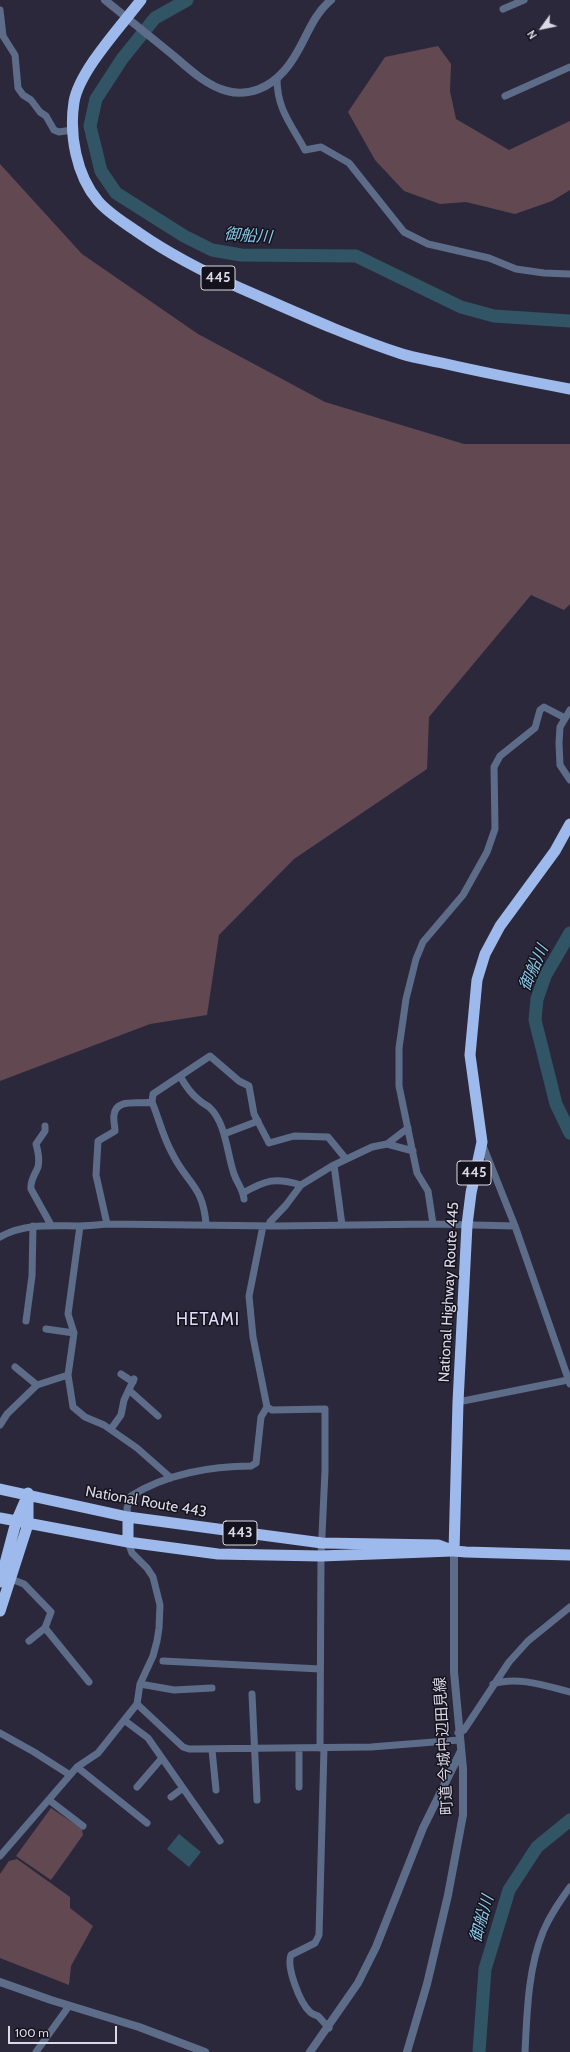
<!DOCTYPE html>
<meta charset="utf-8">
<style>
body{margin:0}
#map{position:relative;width:570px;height:2052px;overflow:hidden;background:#2c283c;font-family:Cabin,sans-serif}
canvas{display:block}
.north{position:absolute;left:522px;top:8px;width:40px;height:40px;-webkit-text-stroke:3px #14121c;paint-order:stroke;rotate:237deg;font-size:11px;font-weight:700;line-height:16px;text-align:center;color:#dcd9e7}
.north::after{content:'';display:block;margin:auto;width:14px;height:18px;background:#dcd9e7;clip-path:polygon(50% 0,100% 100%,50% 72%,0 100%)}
.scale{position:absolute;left:8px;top:2026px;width:109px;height:18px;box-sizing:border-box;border:2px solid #dcd9e7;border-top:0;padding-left:5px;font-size:12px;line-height:14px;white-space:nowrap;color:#dcd9e7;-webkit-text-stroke:3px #14121c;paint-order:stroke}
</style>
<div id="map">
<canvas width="570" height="2052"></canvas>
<div class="north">N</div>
<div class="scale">100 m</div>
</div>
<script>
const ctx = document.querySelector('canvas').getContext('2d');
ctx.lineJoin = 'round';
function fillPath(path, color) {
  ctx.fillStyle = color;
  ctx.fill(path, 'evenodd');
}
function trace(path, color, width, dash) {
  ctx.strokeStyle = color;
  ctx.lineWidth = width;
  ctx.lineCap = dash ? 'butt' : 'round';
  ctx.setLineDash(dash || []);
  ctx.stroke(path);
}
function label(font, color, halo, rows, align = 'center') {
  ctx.font = font + ' Cabin,"Noto Sans JP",sans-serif';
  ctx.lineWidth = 3;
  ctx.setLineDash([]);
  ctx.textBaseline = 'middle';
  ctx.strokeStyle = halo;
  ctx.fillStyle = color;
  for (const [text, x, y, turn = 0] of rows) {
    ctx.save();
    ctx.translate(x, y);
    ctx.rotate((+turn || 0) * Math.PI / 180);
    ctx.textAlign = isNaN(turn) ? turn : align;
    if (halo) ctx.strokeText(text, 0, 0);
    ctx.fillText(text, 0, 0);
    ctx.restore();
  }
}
const green = new Path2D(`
 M438 46 451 64 450 91 456 119 509 150 570 121V190L552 201 515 214 466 202 440 204 404 191 375 160 348 112 385 57Z
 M0 164 82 254 198 334 325 402 464 444H570V604L564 610 531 595 429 717 427 769 294 859 219 935 207 1015 150 1024 0 1081Z
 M51 1808 82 1829 83 1835 51 1880 16 1856Z
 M17 1859 70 1897V1908L93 1926 71 1966 69 1985 0 1958V1874L9 1861Z`);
const water = new Path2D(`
 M179 1834 201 1852 189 1867 167 1849Z`);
const river = new Path2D(`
 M187 0 155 18 122 59 96 99 90 126 101 171 116 193 184 236 212 250 241 255 356 256 461 307 494 316 570 321
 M570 933 545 976 537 999 535 1020 556 1104 570 1133
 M479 2052 485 1969 509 1890 537 1847 570 1820`);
const minor = new Path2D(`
 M503 9 524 0
 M0 10 3 36 15 55 18 88 23 95 31 100 40 112 46 116 54 130 59 132 72 130
 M277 79C277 109 291 124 305 150L321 147 349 163 404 232 428 244 489 258 516 269 544 273 570 274
 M505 96 570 67
 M570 710 560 727 559 743 560 765 570 780
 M180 1076C185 1085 191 1094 199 1100 202 1103 206 1105 209 1107 226 1122 227 1154 234 1174 237 1183 243 1189 244 1199
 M152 1102C159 1119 163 1137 172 1153 187 1184 203 1185 206 1224
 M45 1126V1131L36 1144C38 1151 40 1159 38 1167 35 1175 30 1180 31 1189L51 1225
 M224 1134 258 1121
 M482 1143 515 1226 570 1384
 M387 1144 413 1151
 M334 1165 342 1225
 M243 1193C266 1180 275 1177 301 1185
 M107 1224 96 1175 98 1141 115 1131C115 1126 113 1120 114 1115 116 1097 140 1105 152 1102L153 1094 210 1056 239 1081 249 1086 254 1114 269 1143 294 1136 328 1137 346 1159
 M433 1224 428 1191 417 1173 399 1086V1048L406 999 416 959 423 942 463 895 487 852 495 829 494 767 500 756 535 728 540 710 544 707 565 718
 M80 1226 68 1314 74 1333 68 1375 73 1407 85 1417 104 1425 137 1448 171 1478
 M269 1226 270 1222 286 1205 301 1185 332 1166 372 1147 387 1144 408 1128
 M0 1237C25 1223 51 1226 79 1226 88 1226 97 1225 107 1224L276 1226 433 1224 515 1226
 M26 1321 32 1276 33 1226
 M46 1329 74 1333
 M15 1367 37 1385
 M121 1374 133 1382
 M129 1390 158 1416
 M458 1402 568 1380
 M267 1407 272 1410 325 1409V1471L321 1556 320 1748
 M0 1425 7 1414 37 1385 68 1375
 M111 1429 121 1415 124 1400 134 1379
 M128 1517 127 1508 131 1496C166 1474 211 1466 251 1466L256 1463 261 1417 267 1407 253 1337 249 1296 263 1226
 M11 1579 24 1584 51 1612 45 1628 89 1682
 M29 1641 45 1628
 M163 1661 320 1669
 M140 1684 174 1690 212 1688
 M493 1684C518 1676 546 1686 570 1692
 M252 1694 257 1800
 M137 1704 183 1747 189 1749 371 1747 459 1740
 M124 1720 148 1738 220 1841
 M0 1733 34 1752 70 1775
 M458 1733 464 1730 509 1662 528 1641 570 1607
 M299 1748V1787
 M324 1748 319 1935 315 1943 291 1955C286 1967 300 2003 310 2012 312 2014 315 2015 318 2016 322 2020 325 2024 329 2028
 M212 1750 216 1790
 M77 1767 147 1823
 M137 1787 162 1758
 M171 1797 183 1788
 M49 1800 83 1826
 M0 1856 77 1767 98 1753 137 1704 140 1684 153 1656 157 1641 159 1628 160 1605 153 1577 147 1568 132 1553 128 1542
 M36 2052 69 2006
 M525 2052C527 2012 528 1969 543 1932 550 1915 560 1901 570 1887`);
const tertiary = new Path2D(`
 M105 0C128 19 151 37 174 56 189 69 207 86 227 91 249 97 270 87 284 71 304 50 308 19 331 0
 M0 1982 51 2000 139 2027 205 2052
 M310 2052 358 1983 376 1947 423 1828 461 1751
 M407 2052 427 1984 448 1895 463 1815V1769L454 1672V1551`);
const trunk = new Path2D(`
 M141 0C122 25 79 71 74 102 69 134 76 175 98 201 109 214 125 223 139 233 171 255 204 272 240 288 293 311 347 336 402 354 415 358 429 360 442 363 485 373 527 381 570 389
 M0 1489 128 1517 322 1543 438 1545 454 1551 466 1552 570 1555
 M0 1518 128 1542 218 1554 321 1556 452 1551
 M128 1542V1517
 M454 1551 458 1402 467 1225 471 1193 482 1142 470 1055 477 980 485 954 500 926 555 851 570 824
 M0 1582 16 1522 26 1499
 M0 1611 28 1524V1493`);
const shields = [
 [218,278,34],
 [474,1173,34],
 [240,1533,34]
];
const shieldNames = [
 ["445",218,278],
 ["445",474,1173],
 ["443",240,1533]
];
const streetNames = [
 ["National Highway Route 445",449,1292,-87],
 ["National Route 443",146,1502,10],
 ["町道 今城中辺田見線",444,1746,-93]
];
const waterNames = [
 ["御船川",248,236,4],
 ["御船川",534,968,-66],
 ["御船川",482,1919,-74]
];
const quarterNames = [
 ["HETAMI",208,1320]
];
fillPath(green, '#624951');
fillPath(water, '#325565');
trace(river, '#325565', 13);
trace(minor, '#5d6d89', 7);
trace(tertiary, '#5d6d89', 8);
trace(trunk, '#9ebaed', 11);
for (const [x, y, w] of shields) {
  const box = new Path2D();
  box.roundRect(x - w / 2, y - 12, w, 24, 3);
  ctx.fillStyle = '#14121c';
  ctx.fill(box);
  trace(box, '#dcd9e7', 1);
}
label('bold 14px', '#dcd9e7', null, shieldNames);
label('15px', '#dcd9e7', '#14121c', streetNames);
label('italic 16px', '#8acbe9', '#14121c', waterNames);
ctx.letterSpacing = '1px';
label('17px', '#e1dcf7', '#14121c', quarterNames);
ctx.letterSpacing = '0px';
</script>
